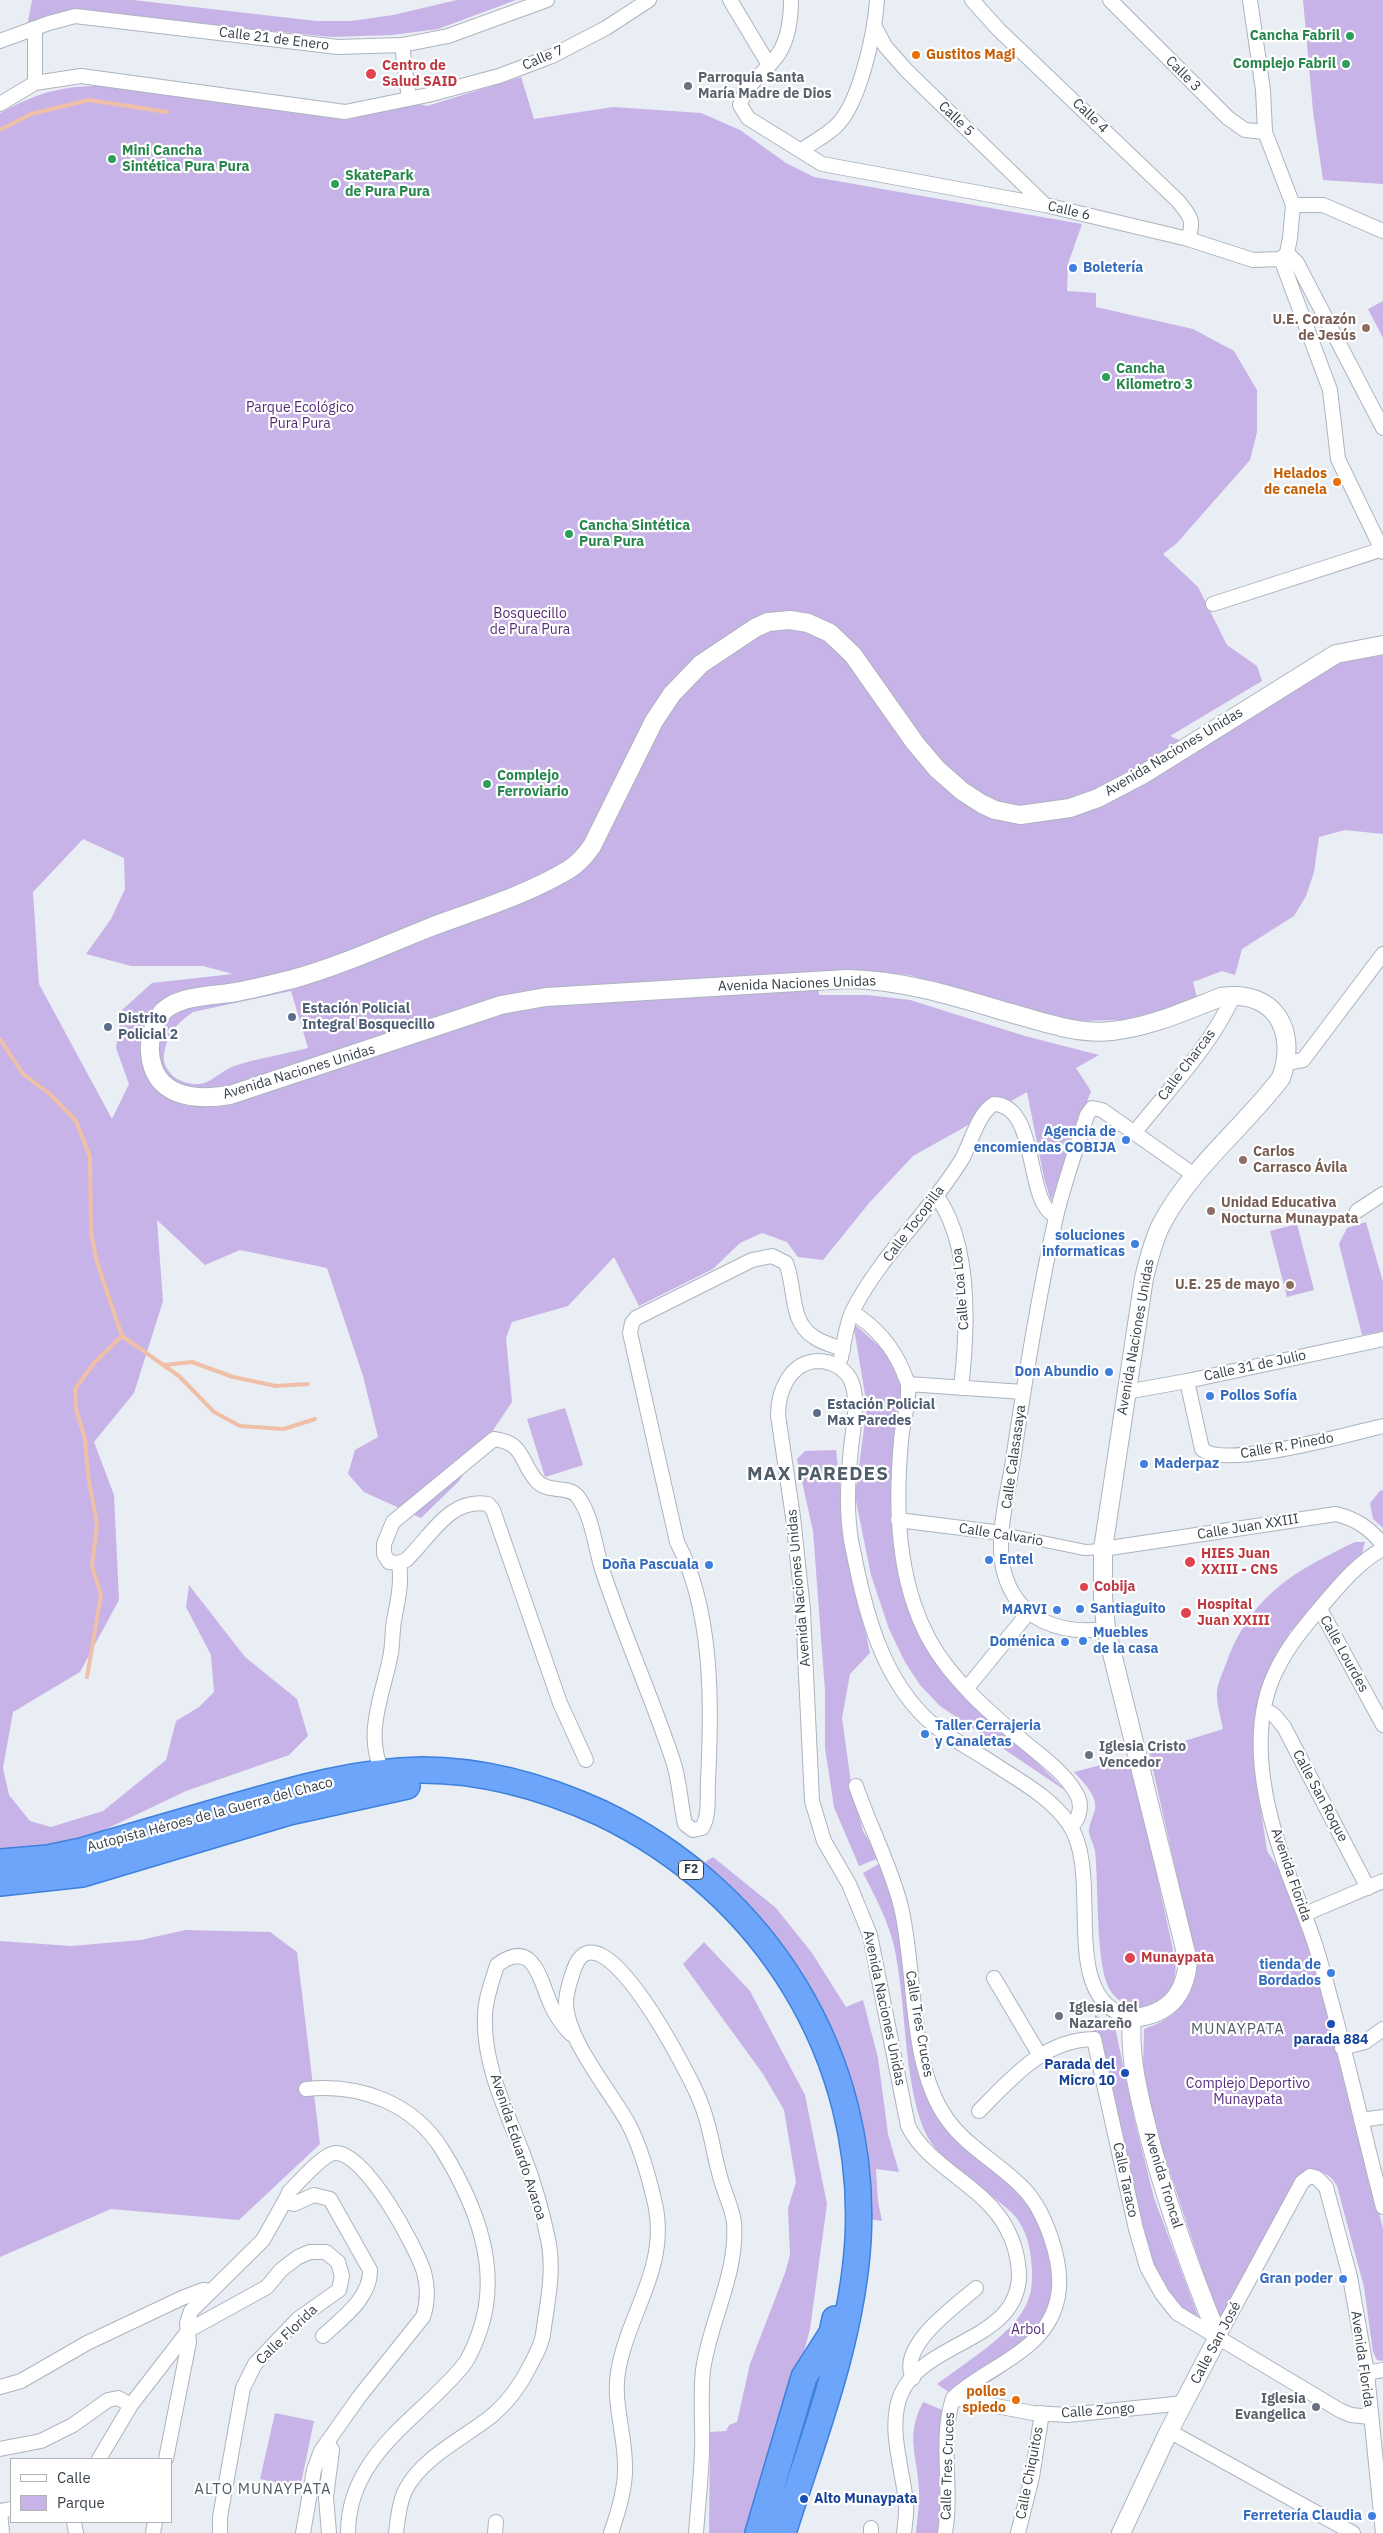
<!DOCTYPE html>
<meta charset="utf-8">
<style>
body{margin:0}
#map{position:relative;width:1383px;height:2533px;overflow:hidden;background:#e9edf4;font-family:"IBM Plex Sans",sans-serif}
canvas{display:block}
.legend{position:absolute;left:10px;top:2458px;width:162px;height:65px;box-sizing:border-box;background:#fff;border:1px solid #afb2b6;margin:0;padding:6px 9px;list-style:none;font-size:15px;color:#373f48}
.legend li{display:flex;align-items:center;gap:10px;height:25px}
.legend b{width:25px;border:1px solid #afb2b6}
</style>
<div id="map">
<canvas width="1383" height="2533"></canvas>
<ul class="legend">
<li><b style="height:6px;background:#fff"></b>Calle</li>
<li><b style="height:14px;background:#c7b3e7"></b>Parque</li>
</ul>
</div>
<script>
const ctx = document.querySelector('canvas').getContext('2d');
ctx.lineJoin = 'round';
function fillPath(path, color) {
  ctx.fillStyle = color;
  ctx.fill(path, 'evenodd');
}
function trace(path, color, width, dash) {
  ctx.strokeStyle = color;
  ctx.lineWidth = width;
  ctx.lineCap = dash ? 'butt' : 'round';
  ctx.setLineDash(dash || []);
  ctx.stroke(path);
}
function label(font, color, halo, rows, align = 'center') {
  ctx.font = font + ' "IBM Plex Sans",sans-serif';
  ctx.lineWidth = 4.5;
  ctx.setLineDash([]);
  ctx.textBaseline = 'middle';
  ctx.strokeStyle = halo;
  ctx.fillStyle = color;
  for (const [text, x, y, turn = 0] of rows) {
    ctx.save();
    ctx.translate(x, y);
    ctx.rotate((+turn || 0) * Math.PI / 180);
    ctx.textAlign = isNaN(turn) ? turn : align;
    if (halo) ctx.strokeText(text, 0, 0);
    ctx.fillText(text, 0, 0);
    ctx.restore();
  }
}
const green = new Path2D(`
 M32 0H133L316 21H351L393 15 457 0H516L438 29 392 35 331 37 69 11 27 27Z
 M1303 0H1383V184L1323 180 1313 111Z
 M521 77 534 119 613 107 701 113 740 130 786 163 814 177 1082 224 1068 264 1067 291 1096 293V307L1193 329 1234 351 1257 390V432L1250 460 1177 543 1163 554 1198 587 1227 645 1257 666 1262 681 1170 736 1195 747 1285 690 1341 662 1383 655V834L1345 830 1319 837 1314 872 1306 896 1294 916 1242 949 1235 975 1222 971 1193 982 1197 998 1152 1013 1121 1020 1077 1021 1036 1013 909 975 858 970 817 972 819 995H867L910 1000 1025 1036 1099 1055 1076 1068 1091 1091 1051 1201 1044 1178 1027 1092 913 1156 870 1202 823 1260 798 1257 787 1242 762 1233 740 1243 713 1269 639 1306 614 1257 568 1306 512 1322 506 1338 512 1402 459 1481 421 1518 364 1492 348 1474 355 1450 378 1437 363 1376 327 1268 240 1250 205 1265 157 1220 163 1301 134 1393 94 1442 114 1495 119 1600 80 1672 13 1712 3 1768 9 1795 30 1821 51 1827 103 1811 166 1760 176 1721 199 1707 214 1692 211 1655 186 1607 189 1585 245 1657 297 1699 308 1736 289 1755 186 1791 102 1831 31 1849 0 1848V113C41 91 63 85 111 86L346 120 416 103 427 106ZM83 839 124 858 125 889 111 919 86 954 131 966H203L233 974 152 983 122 1010 116 1048 129 1084 112 1119 39 984 33 892ZM291 991 308 1048C284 1054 260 1058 237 1065 226 1068 217 1077 207 1082 188 1090 161 1075 164 1054 167 1034 177 1023 193 1012Z
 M1383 301V338L1368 309Z
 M1366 1222 1383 1282V1331L1362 1335 1339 1244 1347 1228Z
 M1297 1224 1314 1290 1287 1297 1270 1231Z
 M853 1323 887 1353 903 1392 892 1486V1525L903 1582 921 1631 938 1666 1066 1791 940 1706 920 1685 905 1662 889 1629 871 1575 855 1496 867 1406Z
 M565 1408 583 1465 545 1477 527 1419Z
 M836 1450 846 1537 870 1653 850 1674 842 1718 851 1783 863 1831 879 1858 859 1866 834 1807 825 1748V1691L813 1531 797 1459 805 1451Z
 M1383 1490V1528L1373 1519 1370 1503 1380 1491Z
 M1355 1542H1365L1361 1557 1290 1632 1274 1659 1262 1689 1254 1746 1255 1771 1267 1851 1293 1890 1326 1993 1383 2229V2361L1377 2360 1373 2352 1364 2287 1337 2186C1331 2176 1326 2172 1314 2172L1216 2329 1212 2300 1152 2118 1143 2072 1144 2029C1177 2018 1192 2000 1197 1965L1149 1752 1223 1729C1221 1718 1216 1703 1217 1691 1218 1681 1225 1668 1228 1658 1254 1593 1295 1571 1355 1542Z
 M1131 1757 1175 1959C1176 1969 1176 1979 1171 1988 1158 2014 1124 2013 1110 1990 1095 1963 1099 1885 1095 1851 1094 1844 1088 1835 1089 1829 1090 1823 1093 1816 1095 1810 1098 1796 1083 1782 1074 1772Z
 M713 1857 776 1908 812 1953 846 2007 863 2000 878 2058 888 2134 899 2172 876 2169 878 2202 882 2221 869 2219C868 2193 870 2165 865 2140 851 2057 813 1975 756 1913 740 1895 722 1879 705 1862Z
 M886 1860 924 2044 940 2106 1038 2204 1064 2282 1040 2342 1002 2374 968 2396 953 2395 937 2384C961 2366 1012 2334 1025 2307 1033 2293 1033 2275 1031 2259 1030 2243 1023 2223 1011 2212 977 2181 934 2165 920 2119 903 2065 906 2001 894 1946 888 1921 875 1896 863 1873Z
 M185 1930 270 1932 297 1952 320 2144 239 2220 111 2209 0 2257V1941L71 1946 141 1940Z
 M704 1942 750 1991 805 2095 827 2204 810 2329 789 2408 748 2533H709L710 2432 726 2431 729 2425 737 2422 750 2364 785 2273 790 2255 788 2208 796 2182 784 2110 763 2074 683 1964Z
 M1095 2015 1115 2027 1135 2122 1154 2198 1200 2321 1175 2308 1149 2253 1091 2035 1095 2028Z
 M923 2402 950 2413 942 2533H916C917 2519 920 2504 919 2490 917 2452 905 2438 923 2402Z
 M275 2413 314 2421 300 2488 260 2479Z`);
const stream = new Path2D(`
 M0 130 31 114 89 100 167 112
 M0 1039 23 1074 50 1094 76 1121 90 1157 91 1233 97 1262 122 1336 179 1376 214 1412 240 1426 284 1429 315 1419
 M165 1365 192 1362 233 1377 276 1386 308 1384
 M87 1677 101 1595 92 1566 97 1525 88 1475 85 1439 76 1409 75 1389 94 1363 122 1336`);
const pedestrian = new Path2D(`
 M1002 1533 1085 1550 1103 1549`);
const minor = new Path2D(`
 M730 0 769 65
 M791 0C791 18 789 37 779 53 767 72 746 82 740 105L748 118 822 164 1045 205 1188 239 1253 260 1281 259 1287 253 1290 238 1293 205 1265 132 1263 90 1250 0
 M972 0 998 29 1178 201C1190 216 1195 220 1188 239
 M1110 0 1228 118 1245 130 1265 132
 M875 27 885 46 907 71 1045 205
 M0 41 49 23 75 16 338 47 402 45 448 36 547 0
 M402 45 409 99
 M35 83V29
 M0 104 35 83 81 76 345 112 428 95 499 76 552 56 606 28 649 0
 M801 151C812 142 828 135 838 124 860 101 875 32 877 0
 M1293 205H1323L1383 231
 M1287 253 1297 263 1383 428
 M1281 259 1330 390 1338 459 1383 552
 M1213 604 1383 549
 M1286 1063 1303 1060 1383 954
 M1135 1132C1169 1089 1211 1046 1234 995
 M936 1195C972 1244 968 1329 961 1388
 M1357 1211 1383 1194
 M852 1312C876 1327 892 1345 903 1371 904 1375 908 1381 908 1385 910 1403 902 1423 901 1441 895 1508 897 1581 930 1641 951 1679 989 1712 1022 1740 1041 1756 1063 1771 1076 1793 1083 1804 1080 1818 1071 1827
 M841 1358C844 1343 846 1324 853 1310 881 1255 930 1212 962 1159 971 1143 978 1113 994 1104 1040 1106 1024 1204 1056 1216
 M1187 1381 1202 1449C1224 1470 1352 1433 1383 1426
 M908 1384 1023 1392
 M1126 1392 1187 1381 1383 1339
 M898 1520 1002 1533
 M1103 1549 1336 1514C1356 1519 1370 1528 1383 1545
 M1383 1549C1357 1562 1334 1592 1315 1614 1301 1631 1288 1647 1278 1667 1245 1729 1265 1810 1288 1873 1298 1900 1310 1926 1318 1954 1343 2038 1361 2123 1383 2207
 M1320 1609 1383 1725
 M1106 1629C1062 1635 1017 1621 1004 1572 995 1537 1008 1495 1013 1460 1025 1379 1038 1297 1056 1217 1064 1183 1076 1149 1087 1115L1092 1108 1102 1110 1194 1175
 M967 1688 1029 1612
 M1264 1709 1274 1715 1284 1727 1368 1888
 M586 1760 560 1703 493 1510 488 1504C449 1497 430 1538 406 1560L399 1563 389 1562 384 1554V1544L393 1522 494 1439C524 1443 520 1460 535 1479 547 1495 569 1484 578 1497 593 1517 595 1549 603 1572 624 1636 652 1697 673 1761 680 1781 680 1803 685 1824L693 1830 702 1828C710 1816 707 1794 708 1780 712 1705 713 1610 677 1542L630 1333 632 1323 636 1318 752 1260 772 1256 786 1263C796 1287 789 1322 814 1337 822 1343 833 1345 843 1350
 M383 1773C364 1735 382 1697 390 1658 393 1645 392 1632 394 1620 398 1600 402 1583 399 1563
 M856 1786C869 1825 889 1862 900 1903 917 1968 907 2063 947 2119 966 2146 997 2162 1020 2185 1045 2208 1064 2263 1058 2296 1048 2352 988 2365 953 2398 939 2441 953 2489 945 2533
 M1305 1914 1383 1881
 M994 1978 1039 2054
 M1342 2048 1365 2042 1383 2029
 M306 2089C359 2083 414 2103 443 2151 476 2205 502 2270 479 2333 475 2344 470 2358 462 2367 418 2420 348 2455 348 2533
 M979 2111C1012 2078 1043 2040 1094 2039L1136 2229 1147 2267 1162 2294 1177 2313 1341 2411 1351 2415 1370 2417
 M1361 2120 1383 2117
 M1218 2337 1302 2182 1310 2176 1317 2178 1326 2187 1350 2277 1367 2373 1383 2533
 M1367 2373 1383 2370
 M913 2378C897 2346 956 2306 976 2288
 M0 2387 21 2381 87 2343 182 2298 203 2290 211 2291
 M953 2398 1033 2413 1068 2415 1184 2403
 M1169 2431 1353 2533
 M327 2442 332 2450 326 2497 329 2533
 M0 2449 41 2441 73 2425 108 2400 118 2398 131 2405
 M99 2459 131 2405 189 2330 267 2287 281 2270 298 2257 310 2252H326L338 2262 342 2276 339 2290 298 2319 255 2364 243 2388 220 2517V2533
 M166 2459 189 2342 187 2323 191 2311 263 2240 287 2197
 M74 2522 76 2533
 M2 2533 0 2511 11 2509
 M153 2533 155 2522
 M303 2533 314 2470 321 2451 359 2397 423 2317C428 2302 428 2287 424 2272 416 2247 365 2151 335 2153 323 2154 298 2183 289 2192L287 2197 289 2203 294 2204 314 2195 330 2199 370 2270C371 2298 341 2319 323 2336
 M396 2533C398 2519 399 2502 406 2489 422 2457 468 2436 494 2414 510 2400 521 2384 530 2366 535 2356 542 2345 543 2334 547 2305 554 2274 549 2244 543 2214 534 2182 523 2154 506 2110 483 2064 485 2017 485 1999 492 1982 497 1965 534 1937 540 1981 551 2005 556 2016 563 2026 571 2034
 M495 2533 496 2522
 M611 2533C618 2513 626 2487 625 2466 625 2434 613 2403 618 2372 628 2313 667 2270 656 2208 650 2181 642 2150 629 2125 610 2090 567 2041 566 2003 566 1992 570 1982 573 1972 597 1893 691 2077 700 2101 711 2126 713 2154 721 2180 725 2194 732 2208 734 2222 738 2274 710 2320 703 2370 700 2397 703 2424 702 2451 701 2479 698 2506 696 2533
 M871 2533V2528
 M904 2533C905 2523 907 2513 906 2503 903 2469 887 2427 901 2394 925 2339 1021 2342 1019 2272 1018 2257 1014 2242 1007 2229 984 2185 930 2169 908 2126L870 1935 849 1884 824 1841 812 1801 803 1610 793 1517 778 1415C778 1391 790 1362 818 1361 832 1361 847 1369 852 1383 859 1403 853 1428 851 1448 848 1479 846 1509 851 1540 864 1606 880 1682 936 1727 953 1740 973 1750 991 1762 1018 1780 1051 1797 1069 1824 1105 1877 1055 2000 1132 2018
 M1018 2533 1032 2477 1042 2413`);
const tertiary = new Path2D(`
 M1121 2533 1169 2431 1218 2337C1189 2266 1163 2194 1145 2120 1137 2087 1129 2053 1132 2018 1167 2015 1185 1996 1188 1961L1106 1629 1103 1597V1549L1144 1278C1149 1259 1153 1240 1162 1223 1192 1167 1243 1128 1281 1078 1298 1031 1275 989 1221 997 1185 1011 1150 1027 1112 1031 1076 1035 1041 1021 1007 1012 954 996 903 980 847 979L546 997 501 1005 230 1095C194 1101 153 1097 150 1052 149 1041 153 1025 159 1016 175 993 217 997 241 991 258 988 276 983 293 979 340 966 386 945 431 927 477 910 526 895 568 870 578 864 585 856 592 846L654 721 672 694 701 664 755 628 768 622 790 620 808 623 830 633 853 655 915 743 937 769 962 791 982 804 995 810 1020 815 1070 808 1098 798 1142 775 1336 654 1383 645`);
const motorway = new Path2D(`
 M0 1862 48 1858 81 1851C132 1836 182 1822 233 1807 295 1789 357 1771 422 1770 484 1770 544 1787 601 1813 766 1892 868 2057 858 2240 852 2341 813 2438 783 2533
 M0 1883 82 1874 289 1812 407 1786
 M758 2533 804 2377 832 2333 835 2319`);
const markers = [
 [1350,36,5,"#2e9e5b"],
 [916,55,5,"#e8710a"],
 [1346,64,5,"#2e9e5b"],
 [371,74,6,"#e0444e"],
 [688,86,5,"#6b7280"],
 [112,159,5,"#2e9e5b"],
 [335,184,5,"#2e9e5b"],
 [1073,268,5,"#3f7fe0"],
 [1366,328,5,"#8d6e63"],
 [1106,377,5,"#2e9e5b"],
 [1337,482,5,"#e8710a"],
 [569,534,5,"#2e9e5b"],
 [487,784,5,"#2e9e5b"],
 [292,1017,5,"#5c6f8a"],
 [108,1027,5,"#5c6f8a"],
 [1126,1140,5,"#3f7fe0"],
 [1243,1160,5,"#8d6e63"],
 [1211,1211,5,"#8d6e63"],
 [1135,1244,5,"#3f7fe0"],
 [1290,1285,5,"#8d6e63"],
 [1109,1372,5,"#3f7fe0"],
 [1210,1396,5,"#3f7fe0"],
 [817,1413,5,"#5c6f8a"],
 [1144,1464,5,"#3f7fe0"],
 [989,1560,5,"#3f7fe0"],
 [1190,1562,6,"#e0444e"],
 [709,1565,5,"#3f7fe0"],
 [1084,1587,5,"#e0444e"],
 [1080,1609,5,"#3f7fe0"],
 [1057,1610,5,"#3f7fe0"],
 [1186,1613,6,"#e0444e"],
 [1083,1641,5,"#3f7fe0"],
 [1065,1642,5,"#3f7fe0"],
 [925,1734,5,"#3f7fe0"],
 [1089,1755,5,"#6b7280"],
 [1130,1958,6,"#e0444e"],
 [1331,1973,5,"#3f7fe0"],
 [1059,2016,5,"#6b7280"],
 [1331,2024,5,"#1a4fb4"],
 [1125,2073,5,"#1a4fb4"],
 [1343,2279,5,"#3f7fe0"],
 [1016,2400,5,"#e8710a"],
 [1316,2407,5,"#6b7280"],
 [804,2499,5,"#1a4fb4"],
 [1372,2516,5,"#3f7fe0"]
];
const shields = [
 [691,1870,25]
];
const shieldNames = [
 ["F2",691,1870]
];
const leisureNames = [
 ["Cancha Fabril",1340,36,"right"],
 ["Complejo Fabril",1336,64,"right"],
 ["Mini Cancha",122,151],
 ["Sintética Pura Pura",122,167],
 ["SkatePark",345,176],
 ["de Pura Pura",345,192],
 ["Cancha",1116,369],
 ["Kilometro 3",1116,385],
 ["Cancha Sintética",579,526],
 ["Pura Pura",579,542],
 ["Complejo",497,776],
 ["Ferroviario",497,792]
];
const streetNames = [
 ["Calle 21 de Enero",274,39,7],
 ["Calle 7",543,58,-23],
 ["Calle 3",1183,74,45],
 ["Calle 4",1090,116,44],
 ["Calle 5",956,119,44],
 ["Calle 6",1069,211,13],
 ["Avenida Naciones Unidas",1174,752,-31],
 ["Avenida Naciones Unidas",797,984,-2],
 ["Calle Charcas",1187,1065,-53],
 ["Avenida Naciones Unidas",299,1072,-17],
 ["Calle Tocopilla",914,1224,-53],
 ["Calle Loa Loa",961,1289,-95],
 ["Avenida Naciones Unidas",1136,1337,-80],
 ["Calle 31 de Julio",1255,1366,-12],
 ["Calle R. Pinedo",1287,1446,-10],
 ["Calle Calasasaya",1014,1457,-82],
 ["Calle Juan XXIII",1248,1527,-9],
 ["Calle Calvario",1001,1535,9],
 ["Avenida Naciones Unidas",799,1588,-95],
 ["Calle Lourdes",1344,1654,61],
 ["Calle San Roque",1320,1796,62],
 ["Autopista Héroes de la Guerra del Chaco",210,1815,-15],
 ["Avenida Florida",1291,1875,71],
 ["Avenida Naciones Unidas",884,2008,78],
 ["Calle Tres Cruces",919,2024,80],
 ["Avenida Eduardo Avaroa",518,2147,72],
 ["Calle Taraco",1125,2180,78],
 ["Avenida Troncal",1163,2180,73],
 ["Calle Florida",287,2335,-44],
 ["Calle San José",1216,2343,-62],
 ["Avenida Florida",1362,2359,82],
 ["Calle Zongo",1098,2411,-4],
 ["Calle Tres Cruces",948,2466,-88],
 ["Calle Chiquitos",1030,2473,-79]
];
const foodNames = [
 ["Gustitos Magi",926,55,"left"],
 ["Helados",1327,474],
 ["de canela",1327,490],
 ["pollos",1006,2392],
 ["spiedo",1006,2408]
];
const healthNames = [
 ["Centro de",382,66],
 ["Salud SAID",382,82],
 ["HIES Juan",1201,1554],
 ["XXIII - CNS",1201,1570],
 ["Cobija",1094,1587],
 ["Hospital",1197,1605],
 ["Juan XXIII",1197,1621],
 ["Munaypata",1141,1958]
];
const worshipNames = [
 ["Parroquia Santa",698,78],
 ["María Madre de Dios",698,94],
 ["Iglesia Cristo",1099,1747],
 ["Vencedor",1099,1763],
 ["Iglesia del",1069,2008],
 ["Nazareño",1069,2024],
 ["Iglesia",1306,2399,"right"],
 ["Evangelica",1306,2415,"right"]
];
const shopNames = [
 ["Boletería",1083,268,"left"],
 ["Agencia de",1116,1132],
 ["encomiendas COBIJA",1116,1148],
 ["soluciones",1125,1236],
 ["informaticas",1125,1252],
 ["Don Abundio",1099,1372],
 ["Pollos Sofía",1220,1396,"left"],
 ["Maderpaz",1154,1464,"left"],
 ["Entel",999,1560,"left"],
 ["Doña Pascuala",699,1565],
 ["Santiaguito",1090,1609,"left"],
 ["MARVI",1047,1610],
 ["Muebles",1093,1633,"left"],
 ["de la casa",1093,1649,"left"],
 ["Doménica",1055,1642],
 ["Taller Cerrajeria",935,1726,"left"],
 ["y Canaletas",935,1742,"left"],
 ["tienda de",1321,1965],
 ["Bordados",1321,1981],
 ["Gran poder",1333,2279],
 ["Ferretería Claudia",1362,2516]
];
const educationNames = [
 ["U.E. Corazón",1356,320],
 ["de Jesús",1356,336],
 ["Carlos",1253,1152,"left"],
 ["Carrasco Ávila",1253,1168,"left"],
 ["Unidad Educativa",1221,1203,"left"],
 ["Nocturna Munaypata",1221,1219,"left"],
 ["U.E. 25 de mayo",1280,1285]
];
const parkNames = [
 ["Parque Ecológico",300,408],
 ["Pura Pura",300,424],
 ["Bosquecillo",530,614],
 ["de Pura Pura",530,630],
 ["Complejo Deportivo",1248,2084],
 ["Munaypata",1248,2100],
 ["Arbol",1028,2330]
];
const serviceNames = [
 ["Estación Policial",302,1009],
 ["Integral Bosquecillo",302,1025],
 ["Distrito",118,1019],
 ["Policial 2",118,1035],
 ["Estación Policial",827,1405],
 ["Max Paredes",827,1421]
];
const transitNames = [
 ["parada 884",1331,2040],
 ["Parada del",1115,2065,"right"],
 ["Micro 10",1115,2081,"right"],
 ["Alto Munaypata",814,2499,"left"]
];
const neighbourhoodNames = [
 ["MUNAYPATA",1238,2030],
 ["ALTO MUNAYPATA",263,2490]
];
const districtNames = [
 ["MAX PAREDES",818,1475]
];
fillPath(green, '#c7b3e7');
trace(stream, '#efc0a7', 4);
trace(pedestrian, '#acb4c0', 12);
trace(minor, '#acb4c0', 16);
trace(tertiary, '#acb4c0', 20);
trace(motorway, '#3c81db', 28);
trace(pedestrian, '#fff', 10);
trace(minor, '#fff', 14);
trace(tertiary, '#fff', 18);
trace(motorway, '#6da5fb', 25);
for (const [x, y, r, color] of markers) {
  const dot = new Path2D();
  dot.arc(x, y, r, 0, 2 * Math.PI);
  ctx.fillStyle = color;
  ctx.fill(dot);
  trace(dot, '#fff', 2);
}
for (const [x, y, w] of shields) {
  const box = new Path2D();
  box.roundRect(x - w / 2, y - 9.5, w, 19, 4);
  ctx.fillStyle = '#fff';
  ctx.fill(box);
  trace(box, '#373f48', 1);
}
label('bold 12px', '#373f48', null, shieldNames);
label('bold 14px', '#27864d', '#fff', leisureNames, 'left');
label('14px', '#373f48', '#fff', streetNames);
label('bold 14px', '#c56008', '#fff', foodNames, 'right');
label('bold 14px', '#be3a42', '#fff', healthNames, 'left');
label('bold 14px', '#5b616d', '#fff', worshipNames, 'left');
label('bold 14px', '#366cbe', '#fff', shopNames, 'right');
label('bold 14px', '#785e54', '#fff', educationNames, 'right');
label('14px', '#572b79', '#fff', parkNames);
label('bold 14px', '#4e5e75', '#fff', serviceNames, 'left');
label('bold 14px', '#164399', '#fff', transitNames);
ctx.letterSpacing = '1px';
label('15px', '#4f5c6a', '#fff', neighbourhoodNames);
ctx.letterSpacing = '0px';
ctx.letterSpacing = '1px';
label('bold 19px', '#4f5c6a', '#fff', districtNames);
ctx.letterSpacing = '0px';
</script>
